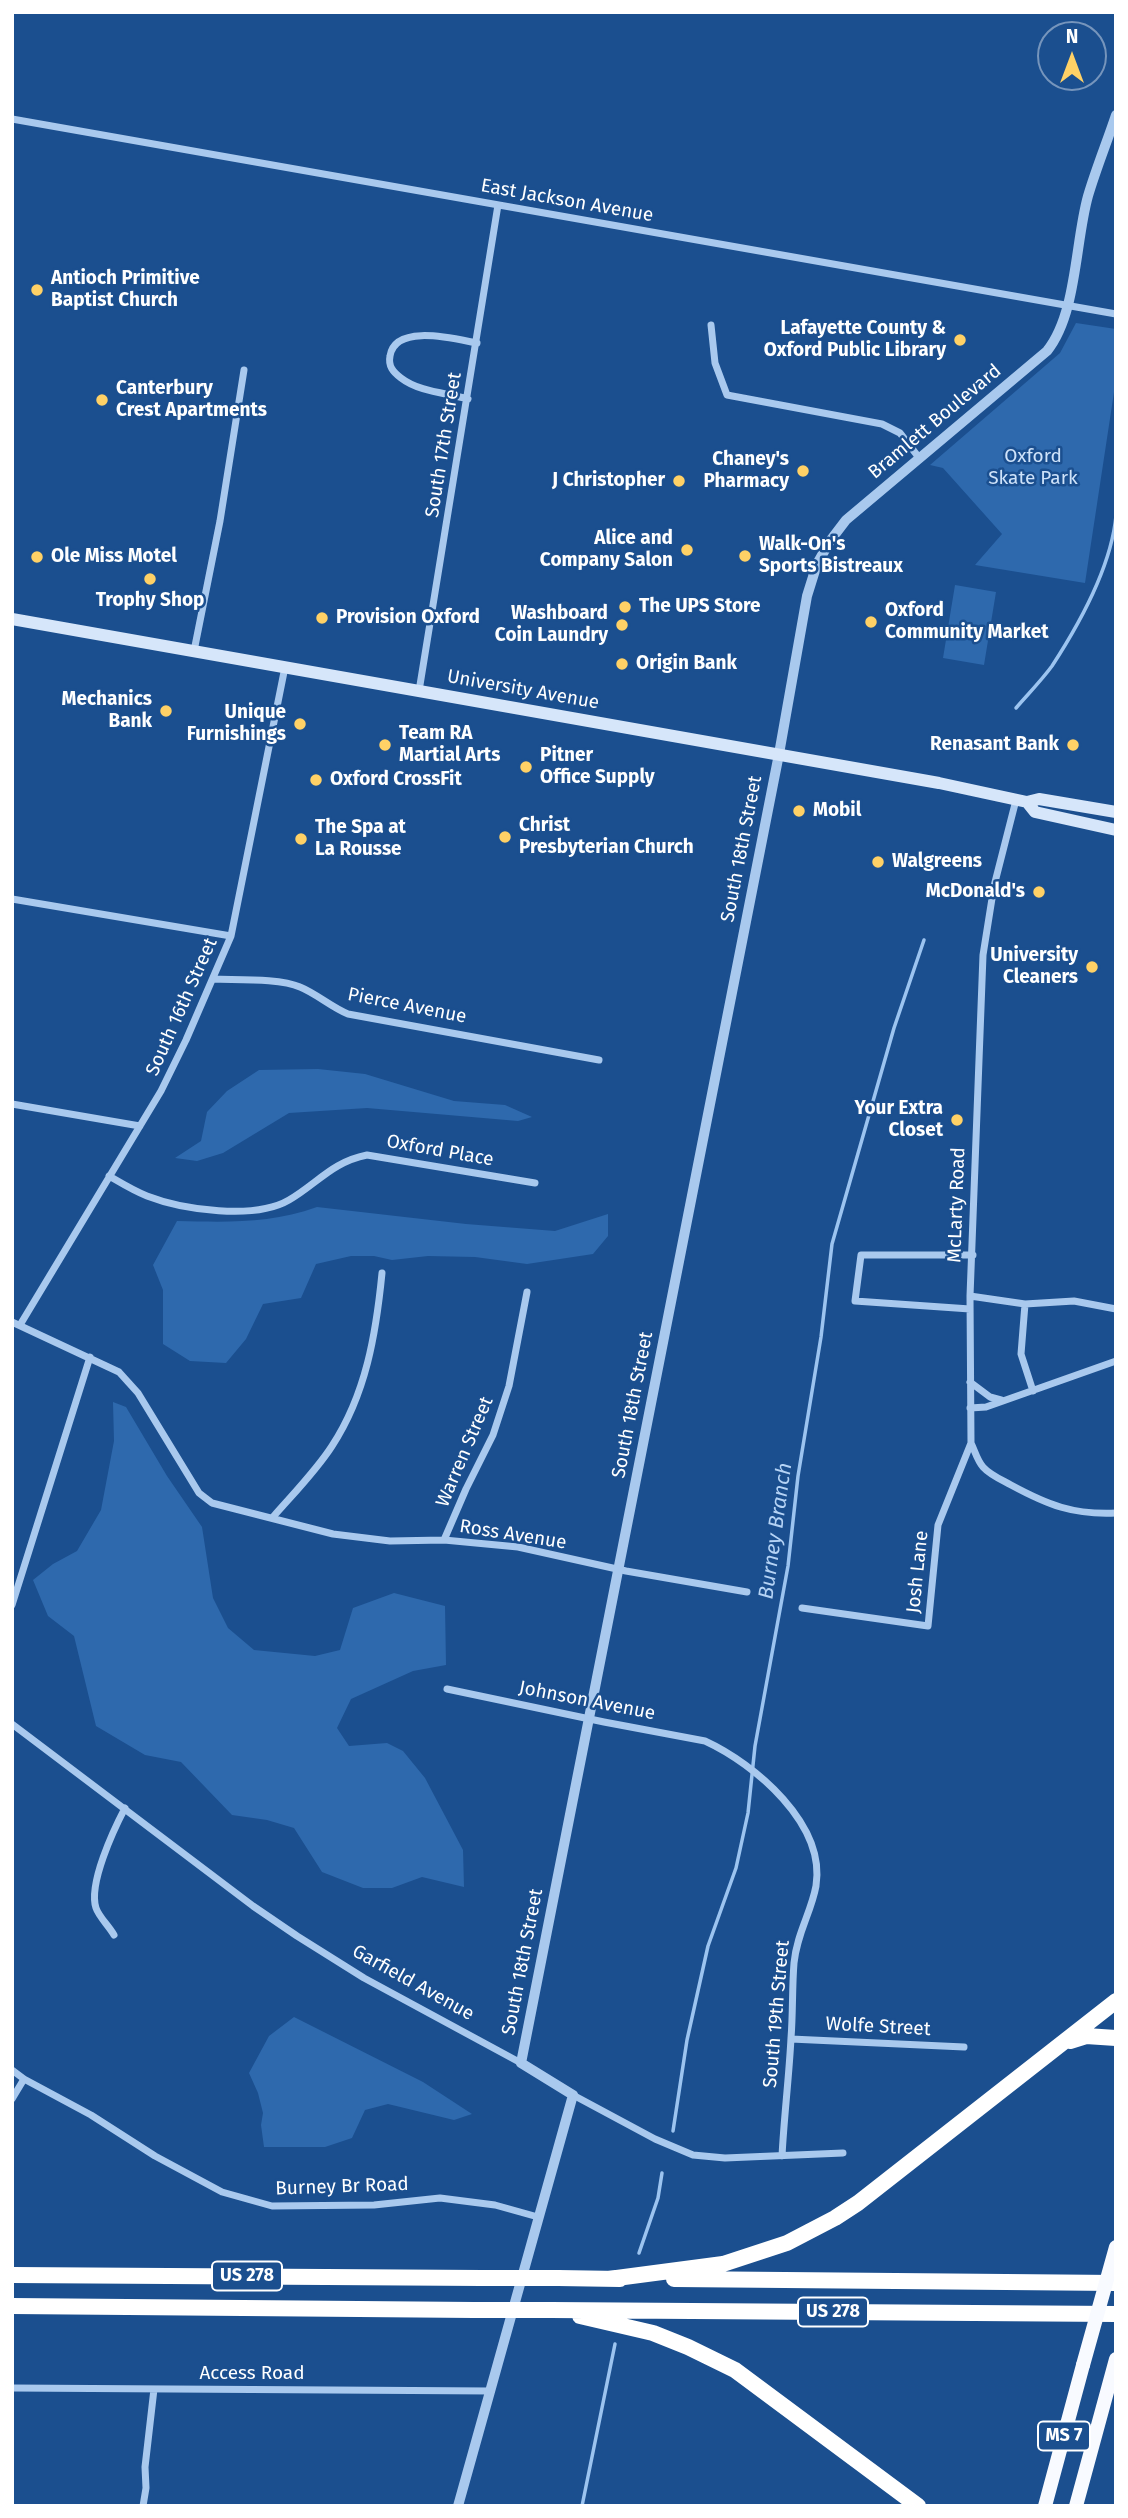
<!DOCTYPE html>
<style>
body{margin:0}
#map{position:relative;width:1128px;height:2518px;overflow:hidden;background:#1b4f8f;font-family:"Fira Sans",sans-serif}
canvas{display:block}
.frame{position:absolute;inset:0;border:14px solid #fff;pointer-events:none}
.north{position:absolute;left:1037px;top:21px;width:70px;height:70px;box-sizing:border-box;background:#1b4f8f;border:2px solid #7695bc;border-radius:50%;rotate:0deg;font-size:19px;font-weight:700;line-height:28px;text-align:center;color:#fff}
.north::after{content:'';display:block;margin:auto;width:24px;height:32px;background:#ffd166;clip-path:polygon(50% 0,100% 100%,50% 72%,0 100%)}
</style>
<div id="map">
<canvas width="1128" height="2518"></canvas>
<div class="frame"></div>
<div class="north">N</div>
</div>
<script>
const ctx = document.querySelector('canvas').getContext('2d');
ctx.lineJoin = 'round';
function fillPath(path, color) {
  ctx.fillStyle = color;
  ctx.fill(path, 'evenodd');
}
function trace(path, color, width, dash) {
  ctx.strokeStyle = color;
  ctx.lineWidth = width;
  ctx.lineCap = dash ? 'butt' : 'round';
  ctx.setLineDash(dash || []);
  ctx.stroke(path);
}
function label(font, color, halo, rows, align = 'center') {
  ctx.font = font + ' "Fira Sans",sans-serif';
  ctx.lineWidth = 5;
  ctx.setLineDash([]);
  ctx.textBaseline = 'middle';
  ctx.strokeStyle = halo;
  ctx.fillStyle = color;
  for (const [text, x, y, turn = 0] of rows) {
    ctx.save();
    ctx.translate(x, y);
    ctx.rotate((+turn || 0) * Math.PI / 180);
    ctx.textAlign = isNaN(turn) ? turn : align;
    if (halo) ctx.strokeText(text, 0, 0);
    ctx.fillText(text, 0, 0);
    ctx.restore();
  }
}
const green = new Path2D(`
 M1076 323 1116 329V379L1085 583 975 565 1002 534 943 468 930 465 1060 353Z
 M955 585 996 592 984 665 943 658Z
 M318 1069 365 1074 454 1101 505 1105 532 1117 518 1121 367 1108 289 1113 223 1153 197 1161 175 1158 201 1141 207 1112 227 1091 259 1070Z
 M317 1207 466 1224 555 1231 608 1214V1236L593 1254 527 1264 475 1257 428 1256 392 1260 374 1256H351L316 1264 301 1298 263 1304 246 1339 226 1363 190 1361 163 1344V1290L153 1265 177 1221C227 1222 269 1224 317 1207Z
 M113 1402 126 1407 167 1476 202 1527 213 1598 228 1628 254 1650 315 1656 340 1650 353 1608 394 1593 445 1606 446 1665 413 1671 351 1699 337 1728 349 1746 387 1743 403 1751 425 1778 463 1850 464 1887 422 1877 392 1888H363L322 1872 294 1828 267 1820 232 1815 181 1762 145 1755 96 1726 74 1636 48 1616 33 1580 53 1564 77 1551 101 1510 114 1441Z
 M294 2017 423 2082 472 2114 454 2120 388 2104 365 2110 352 2138 325 2147H264L261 2125 263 2113 258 2093 249 2073 269 2036Z`);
const stream = new Path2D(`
 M1016 708C1028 694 1041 681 1052 666 1080 623 1111 568 1116 516
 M673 2131 687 2040 708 1946 736 1868 748 1813 755 1746 788 1566 798 1476 821 1337 832 1244 894 1028 924 940
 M639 2253 658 2198 662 2173
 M582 2506 615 2344`);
const minor = new Path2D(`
 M12 119 1116 314
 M711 325 715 363 727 395 882 424 900 433 920 459
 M468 399C447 393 419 392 401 378 393 372 388 366 390 356 395 323 455 339 477 343
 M194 651 220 521 244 370
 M419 691 498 205
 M1016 800 994 886 983 955 970 1296 971 1443C975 1451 977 1460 983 1467 990 1475 1002 1480 1011 1485 1048 1505 1073 1515 1116 1513
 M12 899 231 936
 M213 979C237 980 280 978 300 987 317 994 331 1007 348 1014L599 1060
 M12 1104 140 1126
 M109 1176C121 1183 134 1191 147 1196 183 1210 255 1220 289 1200 318 1183 332 1162 367 1155L535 1183
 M970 1296 1025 1304 1074 1301 1116 1309
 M1025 1304 1021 1354 1033 1391
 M970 1309 855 1301 861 1255H973
 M12 1322 119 1372 138 1393 199 1493 212 1503 333 1534 390 1541 444 1540 518 1547 626 1571 747 1592
 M20 1325 161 1091 186 1040 231 936 285 667
 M970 1382 990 1397 1001 1400
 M970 1408 986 1407 1116 1361
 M273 1517C293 1494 316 1471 332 1446 366 1394 376 1334 382 1273
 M444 1540 466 1489 493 1435 509 1386 527 1292
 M12 1605 90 1357
 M802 1608 928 1626 938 1525 971 1443
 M447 1689 604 1722 705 1741C755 1764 826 1824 816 1886 811 1913 797 1933 794 1963 792 1988 793 2013 791 2038 789 2077 784 2117 782 2156
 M12 1724 253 1906 297 1936 364 1978 521 2063
 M114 1935C109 1926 99 1917 96 1908 88 1884 114 1829 125 1808
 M791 2039 964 2047
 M12 2070 24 2079 91 2115 155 2156 222 2192 272 2206 374 2205 440 2198 495 2205 538 2217
 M573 2095 655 2139 693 2155 725 2158 843 2153
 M12 2099 24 2079
 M12 2388 491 2391
 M143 2506 146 2488 145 2467 154 2389`);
const tertiary = new Path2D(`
 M458 2506 573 2095 521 2063 779 754 807 596 817 564 830 541 846 520 1047 351C1077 314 1075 242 1088 196 1096 169 1107 142 1116 115`);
const secondary = new Path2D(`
 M12 619 939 783 1027 802 1039 799 1116 812
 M1027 802 1035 812 1116 830`);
const trunk = new Path2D(`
 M1045 2506 1083 2365
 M1076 2506 1116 2359`);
const motorway = new Path2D(`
 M1070 2041 1086 2036 1116 2038
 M12 2275 482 2278
 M558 2278 620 2279
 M609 2279 723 2264 787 2243 835 2218 858 2203 1116 2001
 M674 2279 1116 2283
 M12 2306 474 2310
 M551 2310 1116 2314
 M580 2316 653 2333 688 2347 735 2370 918 2506`);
const trunkBridge = new Path2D(`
 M1083 2365 1116 2247`);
const motorwayBridge = new Path2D(`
 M482 2278H558
 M474 2310H551`);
const markers = [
 [37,290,7,"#ffd166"],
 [960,340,7,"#ffd166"],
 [102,400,7,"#ffd166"],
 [803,471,7,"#ffd166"],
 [679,481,7,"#ffd166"],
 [687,550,7,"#ffd166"],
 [745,556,7,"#ffd166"],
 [37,557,7,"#ffd166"],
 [150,579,7,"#ffd166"],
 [625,607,7,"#ffd166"],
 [322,618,7,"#ffd166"],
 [871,622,7,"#ffd166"],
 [622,625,7,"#ffd166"],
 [622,664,7,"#ffd166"],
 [166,711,7,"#ffd166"],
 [300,724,7,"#ffd166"],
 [385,745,7,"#ffd166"],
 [1073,745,7,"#ffd166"],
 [526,767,7,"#ffd166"],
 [316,780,7,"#ffd166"],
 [799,811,7,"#ffd166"],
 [505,837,7,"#ffd166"],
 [301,839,7,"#ffd166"],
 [878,862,7,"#ffd166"],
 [1039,892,7,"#ffd166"],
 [1092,967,7,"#ffd166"],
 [957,1120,7,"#ffd166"]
];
const shields = [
 [247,2276,70],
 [833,2312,70],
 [1064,2436,52]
];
const shieldNames = [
 ["US 278",247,2276],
 ["US 278",833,2312],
 ["MS 7",1064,2436]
];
const streetNames = [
 ["East Jackson Avenue",567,201,10],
 ["Bramlett Boulevard",935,422,-40],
 ["South 17th Street",444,445,-81],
 ["University Avenue",523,690,10],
 ["South 18th Street",742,849,-79],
 ["Pierce Avenue",407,1006,11],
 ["South 16th Street",182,1007,-66],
 ["Oxford Place",440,1151,10],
 ["McLarty Road",957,1205,-88],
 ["South 18th Street",633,1405,-79],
 ["Warren Street",465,1452,-67],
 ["Ross Avenue",513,1535,9],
 ["Josh Lane",918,1572,-84],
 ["Johnson Avenue",587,1701,11],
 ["South 18th Street",523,1962,-79],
 ["Garfield Avenue",413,1983,29],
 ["South 19th Street",777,2014,-85],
 ["Wolfe Street",878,2027,3],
 ["Burney Br Road",342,2187,-2],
 ["Access Road",252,2374]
];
const poiNames = [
 ["Antioch Primitive",51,279],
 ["Baptist Church",51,301],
 ["Lafayette County &",946,329,"right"],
 ["Oxford Public Library",946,351,"right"],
 ["Canterbury",116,389],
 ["Crest Apartments",116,411],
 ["Chaney's",789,460,"right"],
 ["Pharmacy",789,482,"right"],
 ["J Christopher",665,481,"right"],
 ["Alice and",673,539,"right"],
 ["Company Salon",673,561,"right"],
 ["Walk-On's",759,545],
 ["Sports Bistreaux",759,567],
 ["Ole Miss Motel",51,557],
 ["Trophy Shop",150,601,"center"],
 ["The UPS Store",639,607],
 ["Oxford",885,611],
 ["Community Market",885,633],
 ["Washboard",608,614,"right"],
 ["Coin Laundry",608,636,"right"],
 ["Provision Oxford",336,618],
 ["Origin Bank",636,664],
 ["Mechanics",152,700,"right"],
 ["Bank",152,722,"right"],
 ["Unique",286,713,"right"],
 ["Furnishings",286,735,"right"],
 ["Team RA",399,734],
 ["Martial Arts",399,756],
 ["Renasant Bank",1059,745,"right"],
 ["Pitner",540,756],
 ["Office Supply",540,778],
 ["Oxford CrossFit",330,780],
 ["Mobil",813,811],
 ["Christ",519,826],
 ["Presbyterian Church",519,848],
 ["The Spa at",315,828],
 ["La Rousse",315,850],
 ["Walgreens",892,862],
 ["McDonald's",1025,892,"right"],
 ["University",1078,956,"right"],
 ["Cleaners",1078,978,"right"],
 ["Your Extra",943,1109,"right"],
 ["Closet",943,1131,"right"]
];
const parkNames = [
 ["Oxford",1033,457],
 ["Skate Park",1033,479]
];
const waterNames = [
 ["Burney Branch",776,1531,-82]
];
fillPath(green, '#2e69ad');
trace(stream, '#9cc4f0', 3.5);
trace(minor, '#a9c9ee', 7);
trace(tertiary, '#a9c9ee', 10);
trace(secondary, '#d6e6fa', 12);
trace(trunk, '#f8faff', 14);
trace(motorway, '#fff', 16);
trace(trunkBridge, '#f8faff', 14);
trace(motorwayBridge, '#fff', 16);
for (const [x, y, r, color] of markers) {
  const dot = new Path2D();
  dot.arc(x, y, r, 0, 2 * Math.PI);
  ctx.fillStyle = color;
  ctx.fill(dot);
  trace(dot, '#1b4f8f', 2.5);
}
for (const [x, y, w] of shields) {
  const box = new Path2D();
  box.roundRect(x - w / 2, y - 14.5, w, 29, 5);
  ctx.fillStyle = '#1b4f8f';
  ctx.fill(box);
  trace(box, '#fff', 2);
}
label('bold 18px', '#fff', null, shieldNames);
label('19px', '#fff', '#1b4f8f', streetNames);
label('bold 19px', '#fff', '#1b4f8f', poiNames, 'left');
label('19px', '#cfe3fa', '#1b4f8f', parkNames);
label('italic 21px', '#b5d3f5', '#1b4f8f', waterNames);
</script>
